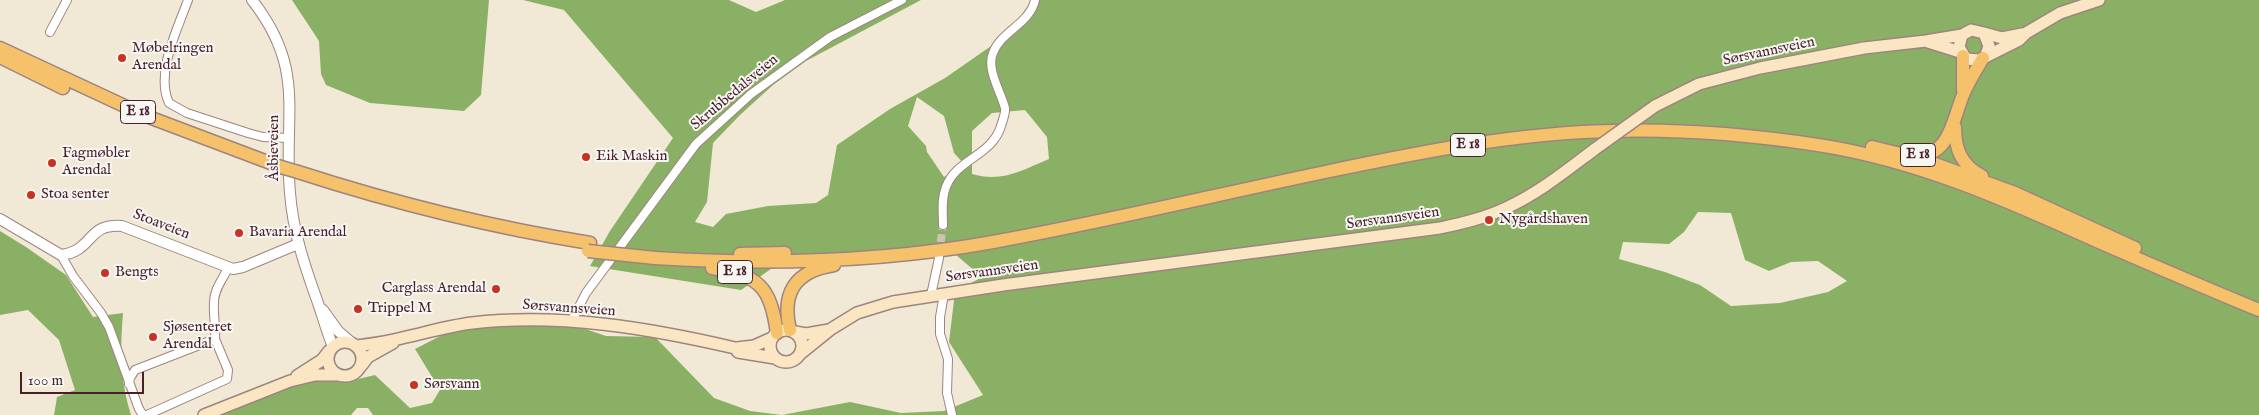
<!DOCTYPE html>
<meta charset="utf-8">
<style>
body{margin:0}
#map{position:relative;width:2259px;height:415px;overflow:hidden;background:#f1e9d5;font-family:"IM FELL English",serif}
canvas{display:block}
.scale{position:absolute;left:20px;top:372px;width:124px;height:22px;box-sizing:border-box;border:2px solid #4a1f2b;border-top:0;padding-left:6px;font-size:15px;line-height:18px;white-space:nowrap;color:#4a1f2b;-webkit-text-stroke:4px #f6f6f2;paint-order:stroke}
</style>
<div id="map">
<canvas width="2259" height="415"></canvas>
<div class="scale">100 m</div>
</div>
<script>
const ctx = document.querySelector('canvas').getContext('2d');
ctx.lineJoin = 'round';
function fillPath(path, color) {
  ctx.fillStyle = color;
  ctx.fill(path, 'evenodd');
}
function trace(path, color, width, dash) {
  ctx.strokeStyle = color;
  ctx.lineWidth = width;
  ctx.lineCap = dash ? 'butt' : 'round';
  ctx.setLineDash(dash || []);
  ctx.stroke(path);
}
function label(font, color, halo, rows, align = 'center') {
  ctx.font = font + ' "IM FELL English",serif';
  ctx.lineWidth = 4;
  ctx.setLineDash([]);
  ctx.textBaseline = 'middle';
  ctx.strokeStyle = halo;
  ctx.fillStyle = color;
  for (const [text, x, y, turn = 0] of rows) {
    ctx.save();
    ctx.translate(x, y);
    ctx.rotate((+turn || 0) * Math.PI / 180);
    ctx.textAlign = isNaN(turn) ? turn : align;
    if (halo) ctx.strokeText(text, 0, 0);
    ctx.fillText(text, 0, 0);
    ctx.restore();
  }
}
const forest = new Path2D(`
 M292 0H489L481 95 464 111 370 103 326 85 321 74 319 41Z
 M523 0H729L756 12 785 0H921L806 61 773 85 740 115 713 143 707 202 695 222 713 227 726 214 768 206 816 203 828 195 837 145 890 109 945 78 1007 35 1032 0H2259V415H373L368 408H357L351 415H210L301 381H350L375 375 410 408 432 403 440 390 415 349 454 329 553 318 606 336 655 337 714 398 750 411 782 415 850 402 901 413 944 411 983 395 949 342 955 292 982 277 956 255 919 250 778 264 741 290 590 266 610 231 673 138 564 10ZM917 97 944 116 954 153 966 166 944 177 927 152 926 146 908 126ZM1025 110 1047 137 1049 159C1022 170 1002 183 972 174V131L992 113ZM1698 212 1731 213 1745 260 1769 271 1791 262 1818 261 1847 281 1828 292 1780 303 1731 306 1700 285 1665 272 1619 259 1623 242 1669 244 1684 232Z
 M0 231 26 247 66 275 93 317 123 313C120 351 120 379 131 415H54L57 397 75 390 59 340 28 310 0 315Z`);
const minorTunnel = new Path2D(`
 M939 254 943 225`);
const minor = new Path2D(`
 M188 0C178 28 155 73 169 103L187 113 248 133 263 137 289 138
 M50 32 67 0
 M943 225C943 213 941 199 946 187 956 159 992 156 1001 126 1002 122 1006 113 1005 108 1001 92 986 69 993 53 1001 31 1030 24 1035 0
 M61 255 73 276 101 313 109 327 139 409 143 415
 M944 294 940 317V334L948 359 947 393 952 415
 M931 295 939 258
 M571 322 586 293 696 144 751 94 830 37 902 0
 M215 339C216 326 213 314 214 302 214 289 223 279 228 268
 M129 384 130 378 135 370 215 339 228 370 227 379 147 415`);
const tertiary = new Path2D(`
 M252 0C307 70 283 114 290 193 293 232 305 267 318 303 323 318 327 332 333 347
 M0 219 61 255C94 251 86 223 122 226L233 269 243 267 298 244
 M323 310 338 331 352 343`);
const secondary = new Path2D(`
 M1984 33 2002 38 2022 34
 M1928 42 1960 52
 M1986 55 1989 46 1984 33 1971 30 1962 35 1959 47 1966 59 1979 60 2019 40 2026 33 2060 13 2099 0
 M1655 106 1699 84 1760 68 1864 48 1926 41 1962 35
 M770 346a16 16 0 1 1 32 0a16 16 0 1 1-32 0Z
 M795 332 806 334 829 330
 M328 359a17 17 0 1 1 34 0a17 17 0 1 1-34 0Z
 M357 346C372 344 387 342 402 338 425 333 448 326 472 323 560 313 649 328 735 348L738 352 775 358
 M737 348 754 346 772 338
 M800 354 831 329 857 313 893 302 1003 285 1440 228C1463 223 1485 218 1506 208 1539 193 1567 170 1595 149
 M361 366 368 357 393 343
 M297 376 322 360 329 351
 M204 415 290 381 315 375H339`);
const trunk = new Path2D(`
 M0 48 146 116 281 167
 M1963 56V90
 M0 57 63 88
 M1955 127C1955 149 1961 165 1982 176
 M1872 147 1921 159 2015 193 2135 248
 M1915 154C1949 159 1953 119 1963 95 1968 82 1976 70 1983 58
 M298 172C394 203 490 227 590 243
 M740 254 785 253
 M655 258C768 265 882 262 993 242 1104 222 1215 195 1325 172 1420 152 1515 133 1612 131 1680 129 1751 135 1818 145 1917 160 2009 201 2099 242 2152 265 2205 288 2259 310
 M712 268C759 276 770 285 777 333
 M790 330C781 293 795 271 834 265`);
const secondaryBridge = new Path2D(`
 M1595 149 1655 106`);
const trunkBridge = new Path2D(`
 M281 167 298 172
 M588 251 655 258`);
const markers = [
 [122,58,5,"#c8321e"],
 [586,157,5,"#c8321e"],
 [52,163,5,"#c8321e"],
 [31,195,5,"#c8321e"],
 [1489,220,5,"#c8321e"],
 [239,233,5,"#c8321e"],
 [105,273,5,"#c8321e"],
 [496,289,5,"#c8321e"],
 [358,309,5,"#c8321e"],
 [153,337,5,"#c8321e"],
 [414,385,5,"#c8321e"]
];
const shields = [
 [138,112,35],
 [1468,145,35],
 [1918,155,35],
 [735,272,35]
];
const shieldNames = [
 ["E 18",138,112],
 ["E 18",1468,145],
 ["E 18",1918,155],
 ["E 18",735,272]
];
const poiNames = [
 ["Møbelringen",132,49],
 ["Arendal",132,66],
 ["Fagmøbler",62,154],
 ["Arendal",62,171],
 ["Eik Maskin",596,157],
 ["Stoa senter",41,195],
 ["Nygårdshaven",1499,220],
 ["Bavaria Arendal",249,233],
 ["Bengts",115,273],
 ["Carglass Arendal",486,289,"right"],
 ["Trippel M",368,309],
 ["Sjøsenteret",163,328],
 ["Arendal",163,345],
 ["Sørsvann",424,385]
];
const streetNames = [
 ["Sørsvannsveien",1769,52,-12],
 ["Skrubbedalsveien",735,93,-40],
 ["Åsbieveien",275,148,-90],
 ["Sørsvannsveien",1393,219,-8],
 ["Stoaveien",161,225,21],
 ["Sørsvannsveien",992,272,-8],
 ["Sørsvannsveien",569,309,4]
];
fillPath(forest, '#8ab066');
trace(minorTunnel, '#d0c1b3', 8, [8, 4]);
trace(minor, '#9e8480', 10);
trace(tertiary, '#9e8480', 12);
trace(secondary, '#9e8480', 14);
trace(trunk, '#9e8480', 15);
trace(minor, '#fff', 8);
trace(tertiary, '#fff', 10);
trace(secondary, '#fbe6c4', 11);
trace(trunk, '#f5c16b', 12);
trace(secondaryBridge, '#9e8480', 14, []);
trace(trunkBridge, '#9e8480', 15, []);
trace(secondaryBridge, '#fbe6c4', 11);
trace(trunkBridge, '#f5c16b', 12);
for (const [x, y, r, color] of markers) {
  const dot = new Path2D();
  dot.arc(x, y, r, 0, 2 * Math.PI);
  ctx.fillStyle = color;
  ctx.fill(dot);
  trace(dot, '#f6f6f2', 2);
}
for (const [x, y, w] of shields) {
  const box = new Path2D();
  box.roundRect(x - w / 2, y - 11.5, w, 23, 4);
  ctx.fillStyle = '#f6f6f2';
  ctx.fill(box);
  trace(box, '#4a1f2b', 1);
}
label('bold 14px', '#4a1f2b', null, shieldNames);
label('15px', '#4a1f2b', '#f6f6f2', poiNames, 'left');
label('15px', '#4a1f2b', '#f6f6f2', streetNames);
</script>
